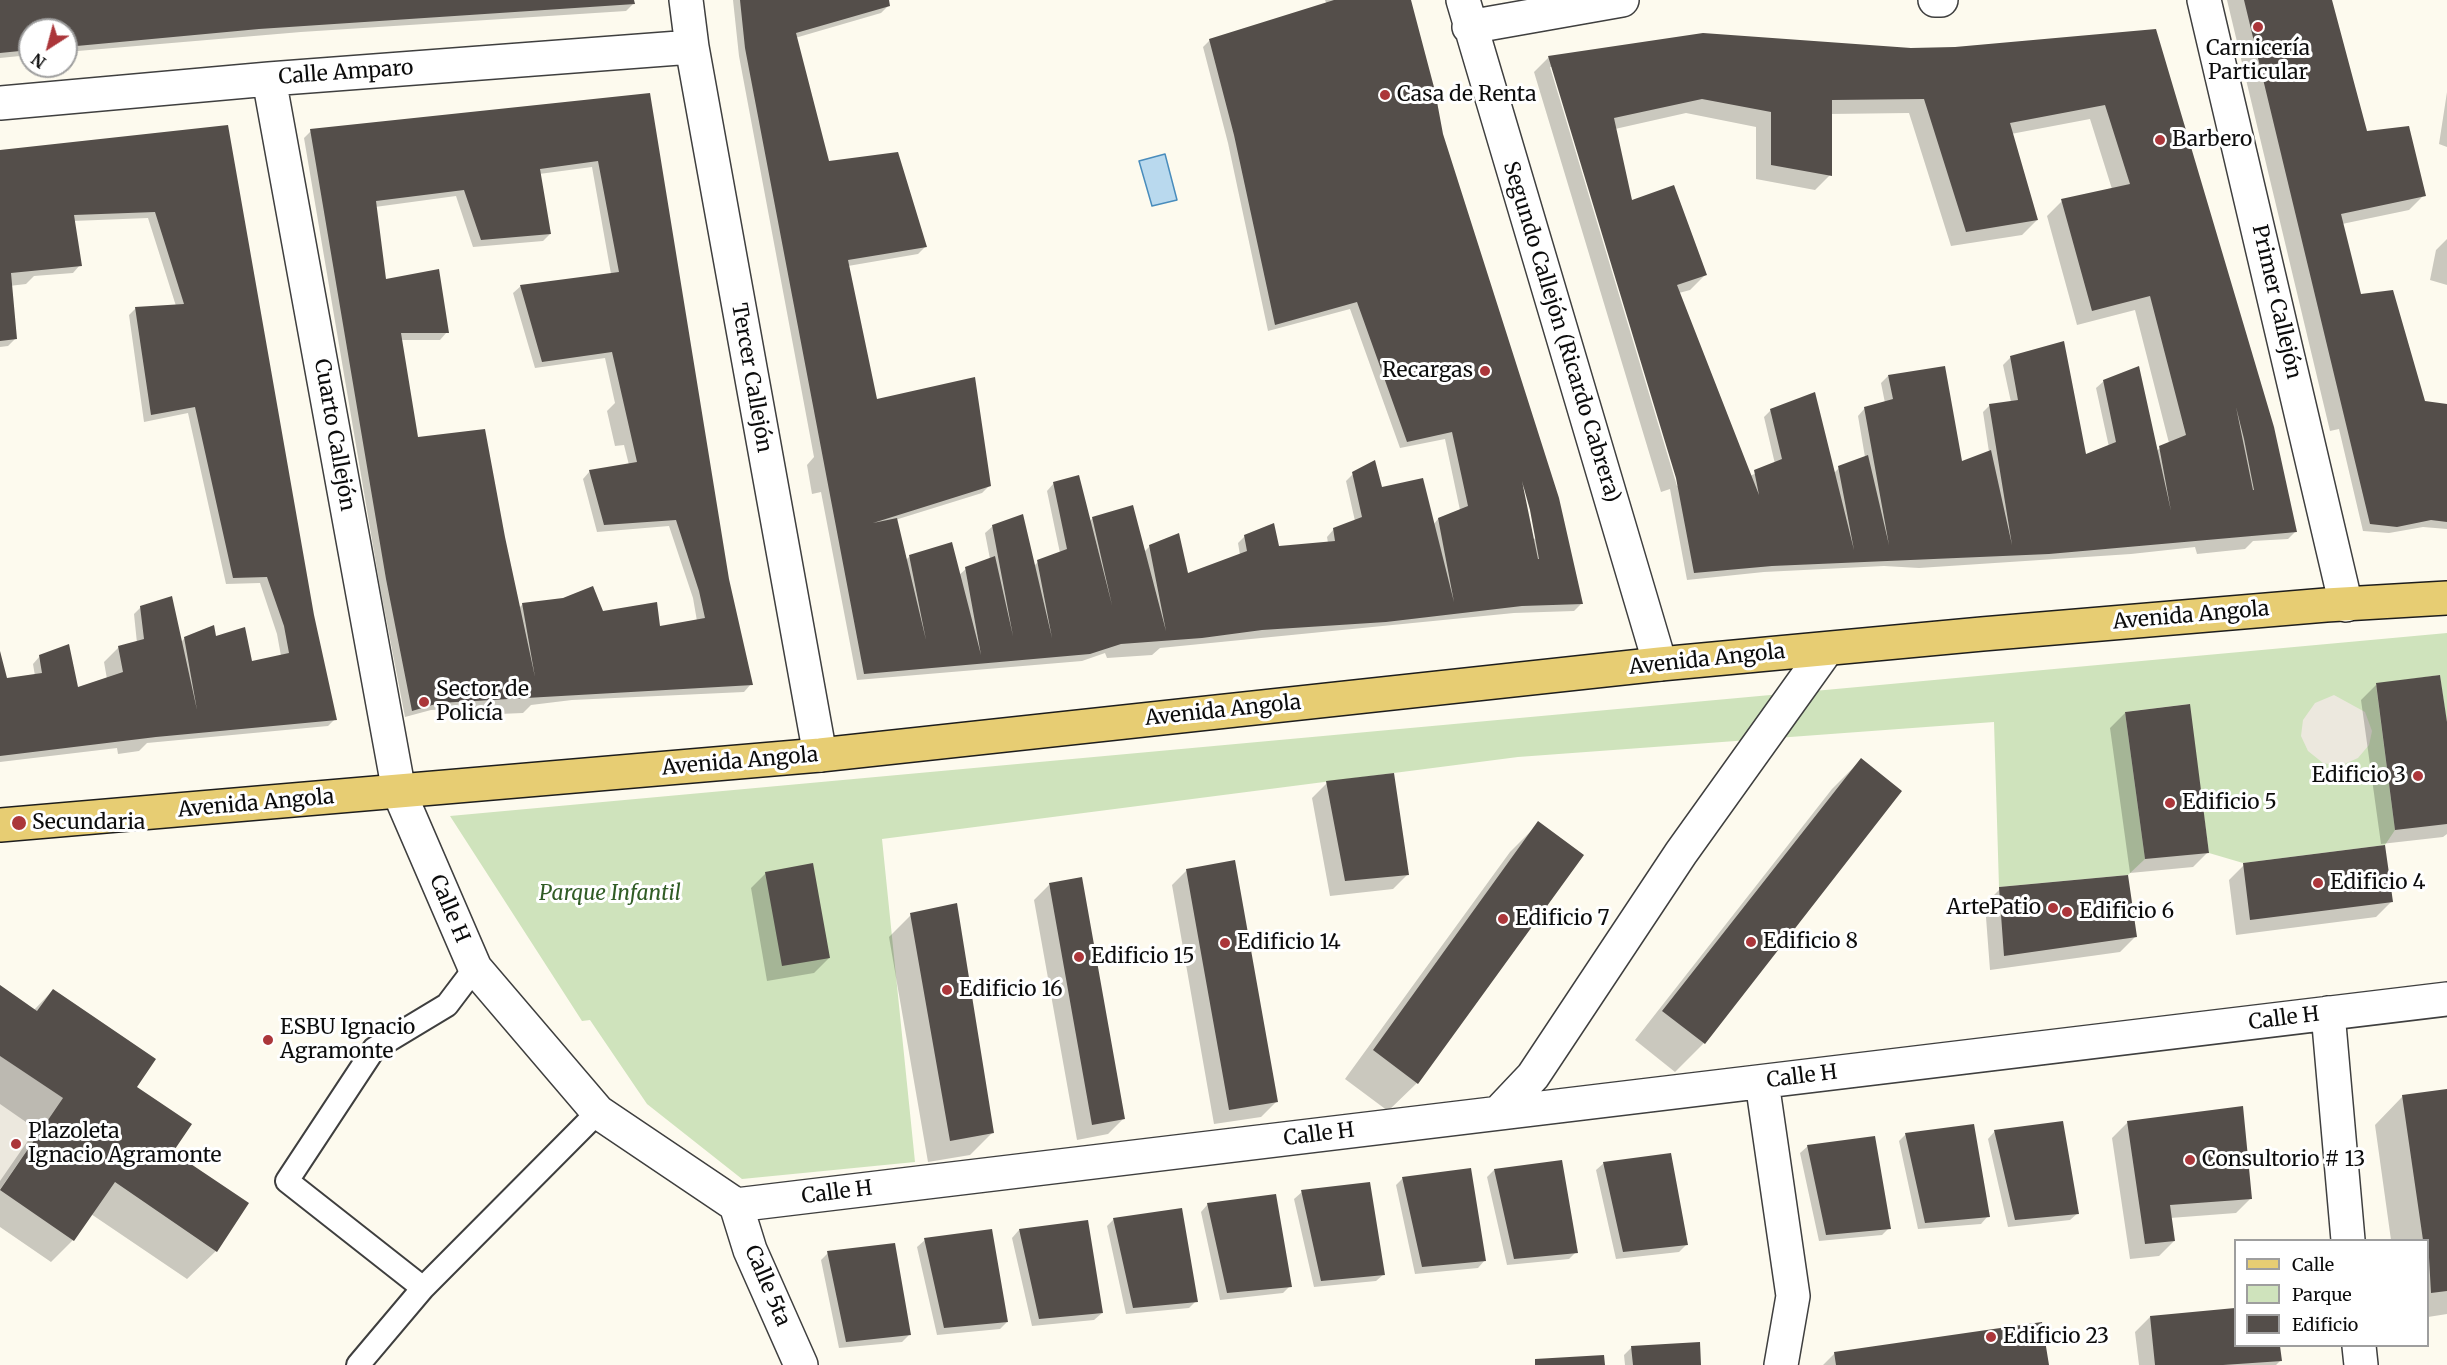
<!DOCTYPE html>
<meta charset="utf-8">
<style>
body{margin:0}
#map{position:relative;width:2447px;height:1365px;overflow:hidden;background:#fdfaee;font-family:Merriweather,serif}
canvas{display:block}
.legend{position:absolute;left:2234px;top:1239px;width:195px;height:108px;box-sizing:border-box;background:#fff;border:2px solid #9e9e9e;margin:0;padding:8px 10px;list-style:none;font-size:18px;color:#0c0c0c}
.legend li{display:flex;align-items:center;gap:12px;height:30px}
.legend b{width:30px;border:2px solid #9e9e9e}
.north{position:absolute;left:18px;top:18px;width:60px;height:60px;box-sizing:border-box;background:#fff;border:2px solid #9e9e9e;border-radius:50%;rotate:216deg;font-size:16px;font-weight:700;line-height:24px;text-align:center;color:#0c0c0c}
.north::after{content:'';display:block;margin:auto;width:21px;height:27px;background:#ab363a;clip-path:polygon(50% 0,100% 100%,50% 72%,0 100%)}
</style>
<div id="map">
<canvas width="2447" height="1365"></canvas>
<ul class="legend">
<li><b style="height:8px;background:#e7cd73"></b>Calle</li>
<li><b style="height:16px;background:#cfe3bc"></b>Parque</li>
<li><b style="height:16px;background:#544e4a"></b>Edificio</li>
</ul>
<div class="north">N</div>
</div>
<script>
const ctx = document.querySelector('canvas').getContext('2d');
ctx.lineJoin = 'round';
function fillPath(path, color) {
  ctx.fillStyle = color;
  ctx.fill(path, 'evenodd');
}
function trace(path, color, width, dash) {
  ctx.strokeStyle = color;
  ctx.lineWidth = width;
  ctx.lineCap = dash ? 'butt' : 'round';
  ctx.setLineDash(dash || []);
  ctx.stroke(path);
}
function label(font, color, halo, rows, align = 'center') {
  ctx.font = font + ' Merriweather,serif';
  ctx.lineWidth = 6;
  ctx.setLineDash([]);
  ctx.textBaseline = 'middle';
  ctx.strokeStyle = halo;
  ctx.fillStyle = color;
  for (const [text, x, y, turn = 0] of rows) {
    ctx.save();
    ctx.translate(x, y);
    ctx.rotate((+turn || 0) * Math.PI / 180);
    ctx.textAlign = isNaN(turn) ? turn : align;
    if (halo) ctx.strokeText(text, 0, 0);
    ctx.fillText(text, 0, 0);
    ctx.restore();
  }
}
const green = new Path2D(`
 M2447 633V726L2440 675 2376 684 2395 830 2385 845 2243 863 2209 853 2189 704 2125 712 2145 859 2128 875 1999 887 1994 722 1518 757 882 839 915 1162 742 1179 647 1104 590 1020 582 1021 450 816Z`);
const plaza = new Path2D(`
 M2334 695 2365 712 2372 731 2369 745 2358 758 2340 766 2323 763 2308 751 2301 736 2303 720 2315 703Z
 M0 1056 63 1098 0 1189Z`);
const water = new Path2D(`
 M1165 154 1177 200 1152 206 1139 161Z`);
const shadow = new Path2D(`
 M0 0H633V4L626 11 301 32 66 52V30H30V55L0 58Z
 M733 0H888V6L881 13 795 38 827 162 925 247 918 254 848 266 876 401 989 486 982 493 895 520 905 561 909 557 959 575 966 569 990 559 985 533 993 526 1034 566 1038 562 1060 553 1047 491 1054 483 1089 522 1093 518 1144 552 1150 546 1187 575 1240 555 1238 543 1245 536 1278 548 1328 543 1327 537 1334 529 1355 521 1346 481 1353 474 1433 525 1438 519 1460 510 1445 439 1400 448 1350 309 1268 331 1228 143 1203 47 1210 40 1327 5 1325 0H1410L1441 134 1581 604 1574 611 1514 613 1160 648 1152 655 1107 658 1105 653 1082 661 857 680 821 492 812 494 807 465 814 457 739 56ZM1522 487H1525L1537 538 1533 539Z
 M2227 0H2330L2366 133 2424 195 2409 210 2342 224 2360 296 2424 403 2447 405V529L2423 527 2389 533 2363 531 2339 429 2330 431Z
 M2155 30 2295 532 2288 539 2253 541 2245 549 2197 554 2195 547 2131 554 1919 568 1884 566 1764 572 1687 580 1670 489 1661 492 1534 72 1549 57 1933 50ZM1550 67H1553L1680 485 1677 486ZM1686 113 1756 127V179L1815 190 1830 175V114L1909 113 1951 246 2022 235 2037 220 2011 134 2090 119 2112 189 2062 201 2047 216 2077 325 2135 310 2169 443 2156 451 2104 381 2096 388 2109 447 2085 457 2011 357 2003 365 2011 402 1990 405 1983 412 1989 452 1961 463 1888 376 1881 383 1885 403 1865 408 1858 416 1865 457 1839 468 1834 473 1771 410 1764 417 1775 464 1750 476 1679 293 1690 290 1705 275 1630 202 1615 129Z
 M2447 92V147L2439 144Z
 M649 94 728 579 751 684 744 692 572 700 531 705 523 713 476 715 475 708 431 710 405 717 380 587 304 138 311 131ZM592 167 611 274 521 286 513 293 535 368 605 358 615 403 607 411 615 446 624 445 629 465 590 471 583 479 597 532 669 526 693 598 697 621 659 627 602 613 523 604 519 608 417 438 400 340H440L447 332 385 280 375 207 456 196 473 247 543 241 550 234 539 174Z
 M227 127 312 615 335 719 328 726 147 743 139 751 118 754 117 748 0 762V653L6 680 35 676 33 664 40 656 77 689 107 679 104 662 119 647 137 643 134 614 141 607 181 642 185 638H215L251 662 281 656 277 634 260 583 226 584 188 413 144 422 129 315 136 308 176 306 148 218 73 221 80 265 73 273 34 276 26 284 9 286 15 339 8 346 0 347V151Z
 M2447 239V285L2430 280 2436 250Z
 M2376 685 2447 737V834L2443 837 2381 844 2361 700Z
 M2125 713 2208 852 2193 867 2130 873 2110 728Z
 M1861 760 1900 792 1704 1043 1675 1072 1635 1040 1832 789Z
 M1327 783 1408 874 1393 889 1330 896 1312 798Z
 M1539 823 1417 1083 1388 1111 1345 1079 1510 852Z
 M2244 865 2391 902 2376 917 2236 935 2229 880Z
 M1187 870 1276 1102 1261 1117 1214 1124 1172 885Z
 M766 873 829 958 814 973 767 981 751 888Z
 M1049 885 1123 1119 1108 1134 1077 1140 1034 900Z
 M2000 889 2135 937 2120 952 1990 970 1985 904Z
 M911 915 992 1133 970 1155 928 1162 889 937Z
 M0 987 34 1010 53 990 135 1087 171 1152 216 1251 187 1279 91 1214 73 1240 51 1262 0 1227V1181L36 1129 0 1104Z
 M2447 1090V1314L2428 1317V1240H2391L2375 1125 2403 1096Z
 M2127 1123 2251 1198 2236 1213 2170 1218 2174 1241 2159 1256 2130 1259 2112 1138Z
 M1995 1131 2078 1213 2070 1220 2008 1227 1988 1139Z
 M1906 1134 1988 1216 1981 1224 1918 1229 1899 1141Z
 M1808 1146 1889 1228 1882 1235 1819 1241 1800 1153Z
 M1604 1163 1686 1245 1679 1252 1616 1259 1596 1170Z
 M1494 1170 1576 1252 1569 1259 1507 1265 1487 1177Z
 M1403 1178 1485 1260 1478 1268 1415 1274 1396 1185Z
 M1302 1192 1384 1274 1376 1281 1314 1287 1294 1199Z
 M1208 1204 1290 1286 1283 1293 1220 1300 1201 1212Z
 M1114 1219 1196 1301 1189 1308 1126 1314 1107 1226Z
 M1019 1230 1102 1313 1094 1320 1032 1326 1012 1238Z
 M925 1240 1007 1322 1000 1329 937 1335 917 1247Z
 M828 1253 909 1335 902 1342 839 1348 821 1260Z
 M2236 1310V1346H2279L2281 1360 2276 1365H2139L2135 1332 2150 1317Z
 M1631 1348 1700 1365H1625L1624 1355Z
 M1835 1353 2047 1365H1823Z`);
const building = new Path2D(`
 M0 0H634L635 4 259 29 66 47V30H30V50L0 53Z
 M740 0H889L890 6 796 33 829 161 898 152 927 247 848 260 877 399 975 377 991 486 873 523 897 518 926 640 909 555 952 542 981 655 965 567 995 556 1013 636 992 525 1023 514 1052 638 1037 560 1067 549 1053 482 1079 475 1112 605 1092 517 1133 505 1166 631 1149 545 1179 533 1188 573 1247 551 1244 535 1274 523 1279 546 1335 541 1333 528 1362 517 1352 472 1375 460 1382 487 1423 478 1454 602 1438 518 1468 506 1452 432 1407 442 1357 302 1275 325 1234 135 1209 39 1334 0H1411L1435 91 1443 134 1559 498 1583 604 1522 606 1386 622 1262 630 1202 638 1121 644 1090 654 864 674 745 48ZM1522 481 1530 510 1539 559H1538Z
 M2244 0H2332L2367 131 2409 126 2426 196 2341 214 2361 294 2393 290 2425 401 2447 404V522L2431 520 2397 527 2370 524Z
 M2156 29 2274 427 2297 532 2049 554 1772 566 1694 573 1676 478 1548 56 1703 33 1911 48 1955 47ZM1702 99 1771 112V165L1832 176V100L1924 99 1966 232 2038 220 2010 123 2105 105 2130 184 2061 199 2092 311 2150 296 2186 435 2159 446 2171 511 2139 366 2103 380 2116 442 2086 454 2064 341 2010 356 2018 400 1989 404 2012 545 1991 450 1962 461 1945 366 1888 375 1893 399 1864 407 1889 545 1868 455 1838 466 1854 550 1815 392 1770 409 1782 459 1754 470 1759 495 1677 285 1707 275 1674 185 1632 200 1614 118ZM2236 407 2244 439 2254 490H2253Z
 M650 93 729 579 753 685 439 703 412 711 386 579 310 129ZM598 161 619 272 520 285 542 362 612 352 637 462 589 470 604 525 676 520 699 591 705 618 660 626 657 602 603 611 593 586 563 598 522 603 535 677 505 537 485 429 418 437 401 333H449L439 269 386 279 376 201 464 190 481 240 551 234 540 169Z
 M228 125 314 615 337 720 156 737 0 756V651L7 678 42 673 39 655 69 644 78 687 123 672 118 646 144 639 140 606 172 596 197 710 184 637 214 625 216 636 245 627 252 661 289 653 284 626 267 577 233 578 195 407 151 415 135 307 184 304 155 212 74 215 82 266 11 273 17 339 0 341V150Z
 M2440 675 2447 722V824L2395 830 2376 683Z
 M2190 704 2209 853 2145 859 2125 712Z
 M1861 758 1902 791 1705 1044 1662 1011Z
 M1394 773 1409 875 1345 881 1326 781Z
 M1538 821 1584 855 1418 1084 1373 1050Z
 M2385 845 2393 902 2250 920 2243 863Z
 M1235 860 1278 1102 1229 1110 1186 869Z
 M813 863 830 958 782 966 765 872Z
 M2128 875 2137 937 2004 956 1999 887Z
 M1082 877 1125 1119 1092 1125 1049 883Z
 M957 903 994 1133 950 1141 910 913Z
 M0 985 37 1011 53 989 156 1059 137 1087 192 1124 173 1152 249 1203 217 1252 115 1182 74 1241 0 1190 63 1098 0 1056Z
 M2447 1089V1291L2431 1293 2428 1240H2423L2402 1095Z
 M2243 1106 2252 1199 2170 1205 2175 1241 2145 1244 2127 1121Z
 M2063 1121 2079 1214 2015 1220 1994 1130Z
 M1974 1124 1990 1217 1925 1223 1905 1133Z
 M1875 1136 1891 1229 1826 1235 1807 1145Z
 M1671 1153 1688 1245 1623 1252 1603 1162Z
 M1562 1160 1578 1253 1514 1259 1494 1169Z
 M1471 1168 1486 1261 1422 1267 1402 1177Z
 M1370 1182 1385 1275 1321 1281 1301 1190Z
 M1276 1194 1292 1287 1227 1293 1207 1203Z
 M1182 1208 1198 1302 1133 1308 1113 1218Z
 M1088 1220 1103 1313 1039 1319 1019 1229Z
 M992 1229 1008 1322 944 1328 924 1238Z
 M895 1243 911 1335 846 1342 827 1251Z
 M2235 1308V1346H2280L2282 1361 2223 1365H2155L2150 1316Z
 M2042 1322 2049 1365H1836L1834 1352Z
 M1700 1342 1701 1365H1633L1631 1346Z
 M1604 1355 1605 1365H1535V1359Z`);
const service = new Path2D(`
 M423 1288 287 1181 374 1049 447 1005 475 968
 M358 1365 423 1288 598 1112`);
const minor = new Path2D(`
 M686 0 692 47 820 755
 M1463 0 1660 664
 M1935 0H1941
 M2204 0 2346 605
 M1469 27 1622 0
 M269 79 399 792 475 968 598 1112 736 1205 2447 999
 M0 103 269 79 692 47
 M2328 1013 2348 1240
 M1762 1082 1793 1296 1781 1365
 M1498 1113 1533 1076 1681 853 1827 649
 M736 1205 750 1250 801 1365
 M2359 1346 2361 1365`);
const primary = new Path2D(`
 M0 825 820 755 1660 664 1982 634 2326 605 2447 598`);
const markers = [
 [2258,27,6,"#ab363a"],
 [1385,95,6,"#ab363a"],
 [2160,140,6,"#ab363a"],
 [1485,371,6,"#ab363a"],
 [424,702,6,"#ab363a"],
 [2418,776,6,"#ab363a"],
 [2170,803,6,"#ab363a"],
 [19,823,8,"#ab363a"],
 [2318,883,6,"#ab363a"],
 [2053,908,6,"#ab363a"],
 [2067,912,6,"#ab363a"],
 [1503,919,6,"#ab363a"],
 [1751,942,6,"#ab363a"],
 [1225,943,6,"#ab363a"],
 [1079,957,6,"#ab363a"],
 [947,990,6,"#ab363a"],
 [268,1040,6,"#ab363a"],
 [16,1144,6,"#ab363a"],
 [2190,1160,6,"#ab363a"],
 [1991,1337,6,"#ab363a"]
];
const poiNames = [
 ["Carnicería",2258,49,"center"],
 ["Particular",2258,73,"center"],
 ["Casa de Renta",1397,95],
 ["Barbero",2172,140],
 ["Recargas",1473,371,"right"],
 ["Sector de",436,690],
 ["Policía",436,714],
 ["Edificio 3",2406,776,"right"],
 ["Edificio 5",2182,803],
 ["Secundaria",32,823],
 ["Edificio 4",2330,883],
 ["ArtePatio",2041,908,"right"],
 ["Edificio 6",2079,912],
 ["Edificio 7",1515,919],
 ["Edificio 8",1763,942],
 ["Edificio 14",1237,943],
 ["Edificio 15",1091,957],
 ["Edificio 16",959,990],
 ["ESBU Ignacio",280,1028],
 ["Agramonte",280,1052],
 ["Plazoleta",28,1132],
 ["Ignacio Agramonte",28,1156],
 ["Consultorio # 13",2202,1160],
 ["Edificio 23",2003,1337]
];
const streetNames = [
 ["Calle Amparo",346,73,-4],
 ["Primer Callejón",2276,302,77],
 ["Segundo Callejón (Ricardo Cabrera)",1561,332,73],
 ["Tercer Callejón",751,378,80],
 ["Cuarto Callejón",334,435,80],
 ["Avenida Angola",2191,616,-5],
 ["Avenida Angola",1707,660,-6],
 ["Avenida Angola",1223,711,-6],
 ["Avenida Angola",740,762,-5],
 ["Avenida Angola",256,804,-5],
 ["Calle H",449,909,67],
 ["Calle H",2284,1019,-7],
 ["Calle H",1802,1077,-7],
 ["Calle H",1319,1135,-7],
 ["Calle H",837,1193,-7],
 ["Calle 5ta",767,1286,67]
];
const parkNames = [
 ["Parque Infantil",610,894]
];
fillPath(green, '#cfe3bc');
fillPath(plaza, '#ece8de');
fillPath(water, '#b9d9ee');
trace(water, '#498cbc', 1.5);
fillPath(shadow, '#0003');
fillPath(building, '#544e4a');
trace(service, '#3f3f3f', 26);
trace(minor, '#3f3f3f', 36);
trace(primary, '#1d1d1d', 36);
trace(service, '#fff', 22);
trace(minor, '#fff', 33);
trace(primary, '#e7cd73', 33);
for (const [x, y, r, color] of markers) {
  const dot = new Path2D();
  dot.arc(x, y, r, 0, 2 * Math.PI);
  ctx.fillStyle = color;
  ctx.fill(dot);
  trace(dot, '#fff', 2);
}
label('21px', '#0c0c0c', '#fff', poiNames, 'left');
label('21px', '#0c0c0c', '#fff', streetNames);
label('italic 21px', '#305c25', '#fff', parkNames);
</script>
